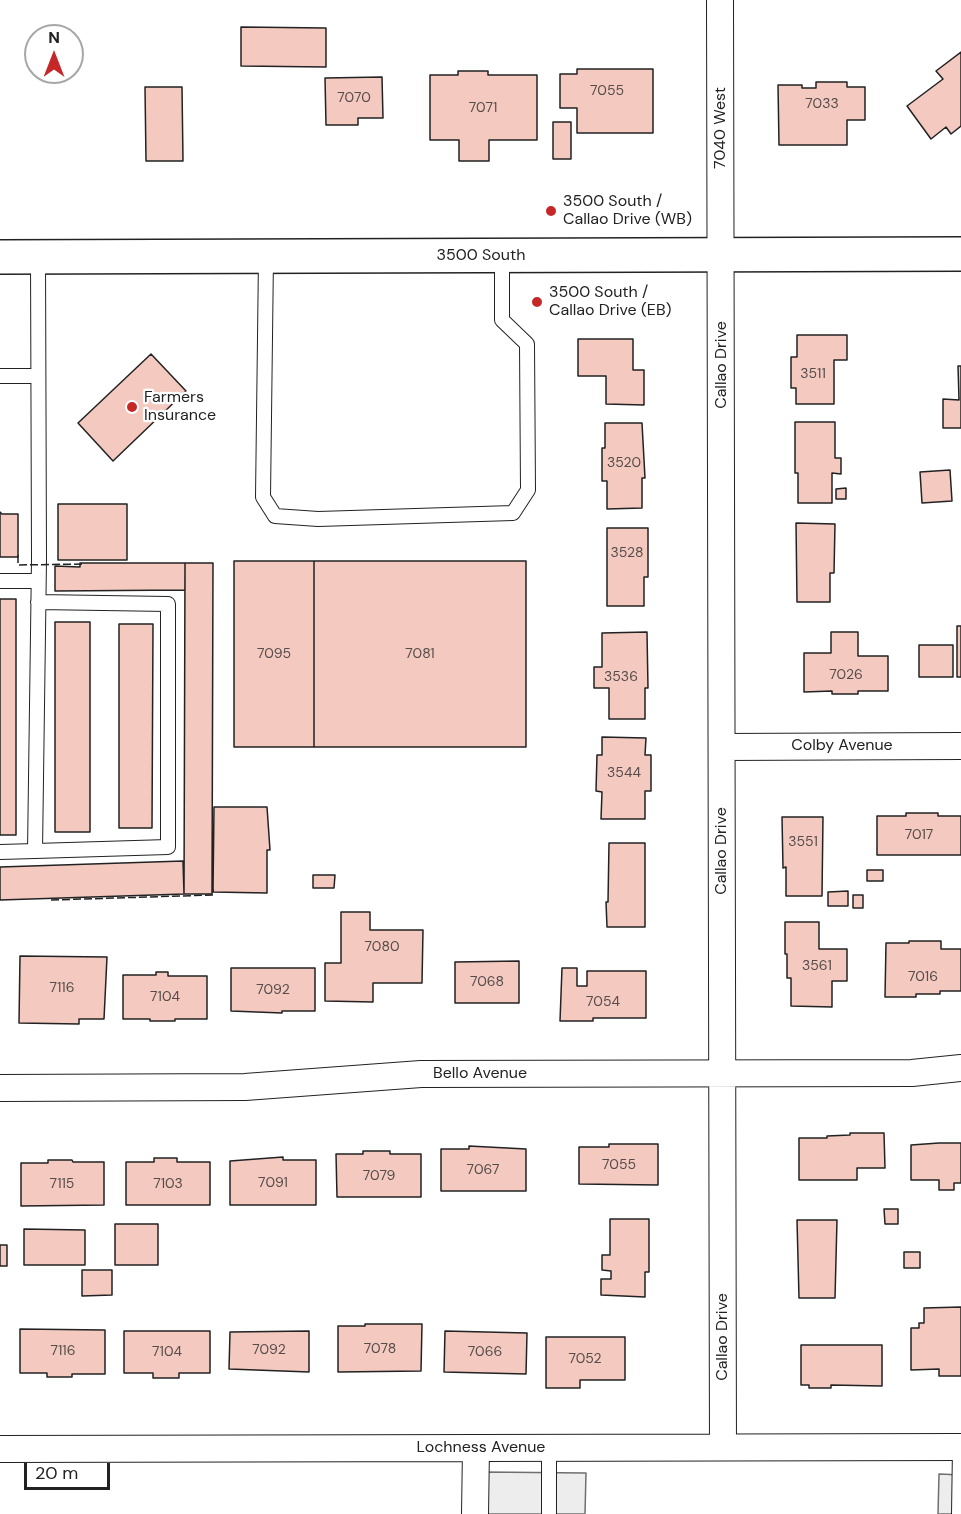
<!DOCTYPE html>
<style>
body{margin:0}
#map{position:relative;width:961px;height:1514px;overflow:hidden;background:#fff;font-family:"DM Sans",sans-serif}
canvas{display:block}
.north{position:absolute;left:24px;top:24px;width:60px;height:60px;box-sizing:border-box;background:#fff;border:2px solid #a7a7a7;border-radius:50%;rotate:0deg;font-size:16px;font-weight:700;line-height:24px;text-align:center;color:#222}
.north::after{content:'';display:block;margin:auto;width:21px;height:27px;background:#c62828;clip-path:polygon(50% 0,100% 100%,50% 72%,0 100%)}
.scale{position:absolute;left:24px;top:1463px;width:86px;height:27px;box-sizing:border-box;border:3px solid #222;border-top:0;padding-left:8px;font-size:18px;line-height:21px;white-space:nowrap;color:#222;-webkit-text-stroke:4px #fff;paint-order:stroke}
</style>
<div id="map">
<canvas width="961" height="1514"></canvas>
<div class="north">N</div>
<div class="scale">20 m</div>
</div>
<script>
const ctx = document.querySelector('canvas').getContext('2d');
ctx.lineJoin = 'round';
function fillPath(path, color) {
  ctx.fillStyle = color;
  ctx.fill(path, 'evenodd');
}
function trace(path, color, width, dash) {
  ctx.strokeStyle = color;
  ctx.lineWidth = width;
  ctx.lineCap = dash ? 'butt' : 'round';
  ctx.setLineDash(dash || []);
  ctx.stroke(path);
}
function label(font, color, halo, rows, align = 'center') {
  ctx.font = font + ' "DM Sans",sans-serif';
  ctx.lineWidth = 4.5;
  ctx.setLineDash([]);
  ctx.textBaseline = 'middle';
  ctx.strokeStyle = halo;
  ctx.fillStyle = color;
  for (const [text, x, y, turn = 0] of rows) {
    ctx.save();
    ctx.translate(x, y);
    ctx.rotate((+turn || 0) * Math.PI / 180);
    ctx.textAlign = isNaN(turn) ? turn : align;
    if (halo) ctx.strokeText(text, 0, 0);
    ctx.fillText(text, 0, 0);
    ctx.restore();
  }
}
const parking = new Path2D(`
 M484 1472 586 1473 585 1514H484Z
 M939 1474 961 1475V1514H938Z`);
const building = new Path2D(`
 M241 27 326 28V67L241 66Z
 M961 52V126L951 134 946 127 931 139 907 106 943 79 936 71Z
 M577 69H653V133H577V108H560V74H577Z
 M458 71H488V75H537V140H489V161H459V140H430V75H458Z
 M382 77 383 118H358V125H326L325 78Z
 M816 82H847V87H865V120H847V145H779L778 85H802V88H816Z
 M145 87H182L183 161H146Z
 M553 122H571V159H553Z
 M797 335H847V360H834V404H796V388H791V357H797Z
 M578 339H633V370H644V405L606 404V376H578Z
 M151 354 186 391 113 461 78 423Z
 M958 366H961V428H943V399L959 400Z
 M795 422H835V458H841V474L832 473V503H798V473H795Z
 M605 423H642L645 478H642V508L607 509V481H602V448H605Z
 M950 470 952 501 922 503 920 472Z
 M846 488V499H836V489Z
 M58 504H127V560H58Z
 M0 512 2 514H18V557H0Z
 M796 523 835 524 834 573H830V602H797Z
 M607 528H648V577H644V606H607Z
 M234 561H314V747H234Z
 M314 561H526V747H314Z
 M80 563H185V590L55 591V566L80 567Z
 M185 563H213L212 894H184Z
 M0 599H16V835H0Z
 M55 622H90V832H55Z
 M119 624H153L152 828H119Z
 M957 626H961V677H957Z
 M647 632 648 688H645V719H609V688H594V667H602V633Z
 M831 632H858V656H888V691H858V694H832V691L804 692V653H831Z
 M919 645H953V677H919Z
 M602 737 646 738 645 755H651V791H645V819H601L602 792 596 791 597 755H602Z
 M214 807H267L270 850H267V893L213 892Z
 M906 813H938V816H961V855H877V816H906Z
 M782 817H823L822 896H786V867L783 868Z
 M609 843H645V927H607L606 902H608Z
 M183 861 184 894 0 900V867Z
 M867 870H883V881H867Z
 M313 875H335L334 888H313Z
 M848 891V906H828V892Z
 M853 895H863V908H853Z
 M341 912H370V930H423L422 983H373V1002L325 1001V963H341Z
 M785 922H819V949H847V981H832V1007L791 1006V978H787V954H785Z
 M909 941H941V949H961V991H940V994H916V997H885L886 943H909Z
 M20 956 107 957 104 1019H79V1024L19 1023Z
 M519 961V1003H455V962Z
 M231 968H315V1011H282V1013L231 1011Z
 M562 968H577V986H587V971H646V1018H593V1021H560Z
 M156 972H168V976H207V1019H175V1021H150V1019H123V975H156Z
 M850 1133H884L885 1168H857V1180H799V1138H827V1136L850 1135Z
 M939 1143H961V1183H954V1190H939V1180H911V1145Z
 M609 1144H658V1185L579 1184V1147H609Z
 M469 1146 526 1149V1191H441V1149H469Z
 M363 1151H390V1154H421V1197H337L336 1154H363Z
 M283 1157V1160H316V1205H230V1161Z
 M154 1158H177V1162H210V1205H126V1162H154Z
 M48 1160H72L73 1162H104V1205L21 1206V1163H48Z
 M884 1209H898V1224H885Z
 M610 1219H649V1272H645V1297L601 1295V1279H611V1271L602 1270V1255H610Z
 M797 1220H837L835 1298H799Z
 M115 1224H158V1265H115Z
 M24 1229 85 1230V1265H24Z
 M0 1245H7V1266H0Z
 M904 1252H920V1268H904Z
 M82 1270H112V1295L82 1296Z
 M961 1307V1376H939V1369L911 1370V1328H919V1323H924V1308Z
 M365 1324H422L421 1371 338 1372V1326H365Z
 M20 1329 105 1330V1374H72V1377H47V1373H20Z
 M124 1331H210V1373H179V1378H153V1373H124Z
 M309 1331V1372L229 1369 230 1332Z
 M445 1331 527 1333 526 1374 444 1372Z
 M546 1337H625V1380H580V1388H546Z
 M801 1345H882V1386L831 1385V1388H809V1385H801Z`);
const lane = new Path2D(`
 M38 257 39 560 35 851 168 847V604L38 602
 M266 257 263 497 275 516 318 519 513 513 528 490 527 344 502 320V256
 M0 376H38
 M0 581H38
 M0 852 35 851
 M549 1514V1448
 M959 1514 960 1447`);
const street = new Path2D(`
 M720 0 723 1447
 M722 747 961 746
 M0 1088 245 1087 421 1074 912 1073 961 1068
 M0 1449 961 1447
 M475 1514 476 1448`);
const primary = new Path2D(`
 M0 257 961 254`);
const fence = new Path2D(`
 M18 555V565L83 564
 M51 900 213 895V889`);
const markers = [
 [551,211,6,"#c62828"],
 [537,302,6,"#c62828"],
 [132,407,6,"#c62828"]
];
const numberNames = [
 ["7055",607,91],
 ["7070",354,98],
 ["7033",822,104],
 ["7071",483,108],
 ["3511",813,374],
 ["3520",624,463],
 ["3528",627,553],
 ["7095",274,654],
 ["7081",420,654],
 ["7026",846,675],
 ["3536",621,677],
 ["3544",624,773],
 ["7017",919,835],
 ["3551",803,842],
 ["7080",382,947],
 ["3561",817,966],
 ["7016",923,977],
 ["7068",487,982],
 ["7116",62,988],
 ["7092",273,990],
 ["7104",165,997],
 ["7054",603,1002],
 ["7055",619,1165],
 ["7067",483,1170],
 ["7079",379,1176],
 ["7091",273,1183],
 ["7115",62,1184],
 ["7103",168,1184],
 ["7078",380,1349],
 ["7092",269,1350],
 ["7116",63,1351],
 ["7104",167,1352],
 ["7066",485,1352],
 ["7052",585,1359]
];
const streetNames = [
 ["7040 West",721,128,-90],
 ["3500 South",481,256],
 ["Callao Drive",722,365,-90],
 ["Colby Avenue",842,746],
 ["Callao Drive",722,851,-90],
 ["Bello Avenue",480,1074],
 ["Callao Drive",723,1337,-90],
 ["Lochness Avenue",481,1448]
];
const poiNames = [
 ["3500 South /",563,202],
 ["Callao Drive (WB)",563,220],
 ["3500 South /",549,293],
 ["Callao Drive (EB)",549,311],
 ["Farmers",144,398],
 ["Insurance",144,416]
];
fillPath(parking, '#ededed');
trace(parking, '#6f6f6f', 1.5);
fillPath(building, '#f3c9c0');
trace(building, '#222', 1.5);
trace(lane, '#222', 16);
trace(street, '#222', 28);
trace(primary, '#222', 36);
trace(lane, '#fff', 14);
trace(street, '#fff', 26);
trace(primary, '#fff', 33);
trace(fence, '#222', 1.5, [8, 3]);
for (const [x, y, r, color] of markers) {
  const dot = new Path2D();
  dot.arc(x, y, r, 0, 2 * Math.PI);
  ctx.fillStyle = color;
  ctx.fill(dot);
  trace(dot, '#fff', 2);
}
label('14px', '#564c4a', null, numberNames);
label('16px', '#222', '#fff', streetNames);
label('16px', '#222', '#fff', poiNames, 'left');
</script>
